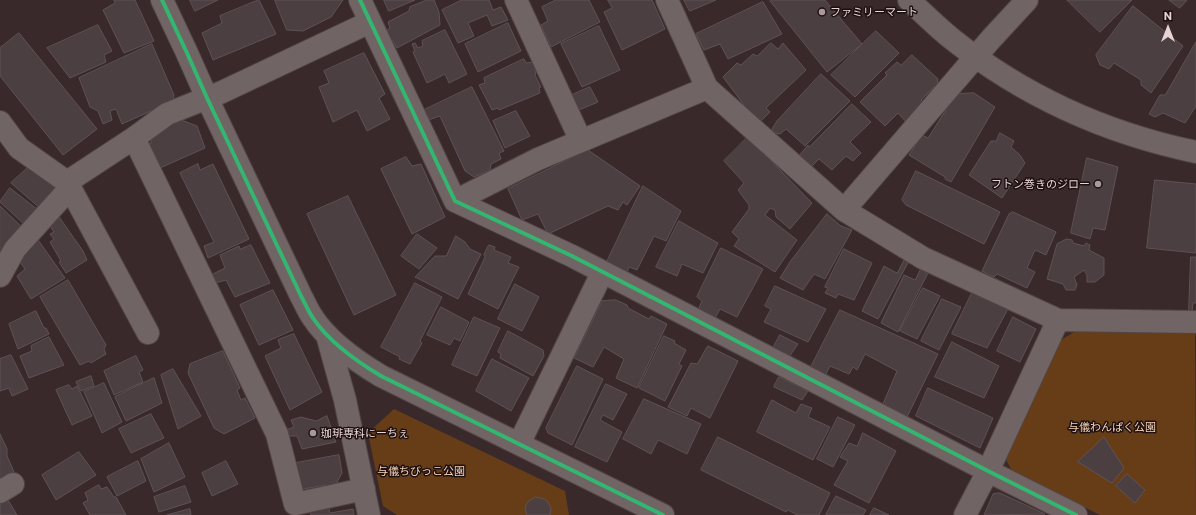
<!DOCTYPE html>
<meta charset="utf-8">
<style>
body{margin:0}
#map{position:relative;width:1196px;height:515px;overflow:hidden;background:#39292b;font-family:Commissioner,sans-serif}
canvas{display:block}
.north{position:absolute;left:1148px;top:8px;width:40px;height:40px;-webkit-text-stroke:3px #1d1011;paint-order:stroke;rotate:0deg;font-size:11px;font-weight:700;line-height:16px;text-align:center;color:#e9d4d5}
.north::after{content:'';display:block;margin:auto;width:14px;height:18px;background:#e9d4d5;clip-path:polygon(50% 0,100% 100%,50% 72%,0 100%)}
</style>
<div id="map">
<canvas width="1196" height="515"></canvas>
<div class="north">N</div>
</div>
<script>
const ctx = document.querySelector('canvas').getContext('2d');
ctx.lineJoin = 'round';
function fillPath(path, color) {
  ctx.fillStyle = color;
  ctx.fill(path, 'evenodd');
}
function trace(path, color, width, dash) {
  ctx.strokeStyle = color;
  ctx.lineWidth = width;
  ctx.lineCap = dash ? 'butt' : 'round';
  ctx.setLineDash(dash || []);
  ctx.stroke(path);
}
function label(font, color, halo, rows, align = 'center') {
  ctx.font = font + ' Commissioner,"Noto Sans JP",sans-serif';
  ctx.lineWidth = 3;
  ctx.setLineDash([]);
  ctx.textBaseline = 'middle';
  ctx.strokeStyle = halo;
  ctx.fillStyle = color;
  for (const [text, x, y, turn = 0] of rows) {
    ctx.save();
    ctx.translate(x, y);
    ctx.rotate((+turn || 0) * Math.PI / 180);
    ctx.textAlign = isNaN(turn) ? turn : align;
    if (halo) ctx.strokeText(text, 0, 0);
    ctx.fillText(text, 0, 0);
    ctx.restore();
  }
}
const green = new Path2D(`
 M1195 331 1196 515H1100L1012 471 1004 456 1061 340 1074 332Z
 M394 409 565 491 569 515H397L383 506 368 433Z`);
const building = new Path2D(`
 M114 0H135L154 41 124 53 103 10 115 3Z
 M190 0H218L195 11Z
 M259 0 276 34 213 60 202 33 222 23 220 16Z
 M275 0H343L331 17 303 31 287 30Z
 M384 0H415L389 11Z
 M427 0H434L439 12 440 25 397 48 391 38 389 40 385 32 390 28 388 22 409 11 410 7Z
 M462 0H489L493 10 501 7 508 20 492 26 487 15 468 23 474 36 458 43 442 10Z
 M556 0H589L600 22 551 47 541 25 548 21 542 7Z
 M608 0H652L665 29 622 50 604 12 612 8Z
 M684 0H716L690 11Z
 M771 0H825L862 44 827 72 770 1Z
 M1067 0H1132L1100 32Z
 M1169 0H1187L1180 8Z
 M763 2 782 34 728 59 720 44 704 50 696 34Z
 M1133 6 1183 46 1151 93 1141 85V80L1114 63 1109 69 1100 65 1096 55Z
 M508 23 521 51 478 72 465 44Z
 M98 25 112 51 104 55 106 62 70 78 47 48Z
 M599 26 620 70 582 87 561 44Z
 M445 30 467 74 449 83 445 74 427 83 413 52 415 51 412 44 415 43 418 48 423 46 422 41Z
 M876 31 899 53 855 97 831 75Z
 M19 33 97 129 63 155 0 76V48Z
 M1196 42V106L1185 123 1163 113 1155 117 1149 114 1160 95H1165Z
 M771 43 778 49 783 43 806 70 766 108 770 112 761 121 747 109 723 77 737 63 741 65 753 54 757 56Z
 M152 44 174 95 173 101 122 124 116 109 110 111 112 120 103 124 98 111 90 107 79 78Z
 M364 53 385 94 379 98 390 119 367 131 357 110 333 122 319 87 329 83 324 71Z
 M912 55 938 79 937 84 921 100 924 103 907 123 898 113 885 126 860 102 887 75 885 73 897 62 901 65Z
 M524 59 526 63 533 62 536 72 535 75 541 87 539 88 540 93 499 110 498 108 492 110 479 85 485 83 484 78Z
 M821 74 850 101 805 146 786 129 780 134 775 133 772 129 777 121Z
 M472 87 504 151 499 153 501 159 491 164 490 170 474 177 465 171 440 116 425 121 420 112Z
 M590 87 598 102 579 110 572 95Z
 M974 93 995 107 951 182 945 179V177L909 155 922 135 928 138 956 94Z
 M852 104 871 122 850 142 861 153 853 161 846 156 832 170 819 159 810 168 799 156 808 145 809 147Z
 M516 111 530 136 505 148 493 121Z
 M176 118 197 126 205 148 160 168 150 145 154 133Z
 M1000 133 1014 141 1011 147 1020 155 1025 163 1002 198 969 175 991 141H996Z
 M748 137 812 203 790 229 776 217 775 210 770 208 765 215 797 240 775 272 734 246 739 239 732 232 749 209V205L738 190 744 183 724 161Z
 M588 150 640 186 627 205 623 202 618 210 608 206 548 234 538 214 522 220 508 189Z
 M406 157 412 166 421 164 445 217 412 234 381 169Z
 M1087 158 1118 167 1105 230 1093 228 1090 239 1071 233Z
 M198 164 200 170 213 164 249 239 208 258 204 246 214 242 180 173Z
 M31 165 60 189 41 209 11 183Z
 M916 171 1000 212 984 244 906 205 902 200Z
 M1155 180 1196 184V253L1147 248Z
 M643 186 681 211 666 241 654 236 637 270 629 267 625 276 605 266Z
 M10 188 38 210 24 224 0 202Z
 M348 196 396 295 354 315 307 214Z
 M0 206 24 229 4 253 0 250Z
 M1013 212 1056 232 1046 255 1035 250 1027 268 1035 272 1027 288 997 274 994 277 982 271 1009 214Z
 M57 214 83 251 87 260 66 273 59 262 61 261 50 242 54 239 50 234 54 232 46 221Z
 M827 214 841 226 852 230 825 279 814 274 803 290 780 278 790 262Z
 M679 221 718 243 703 273 682 264 677 276 656 267Z
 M417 234 437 248 419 269 401 256Z
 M456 236 465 242 470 249 481 254 458 299 415 277 435 256H446Z
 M36 237 65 278 31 299 17 276 25 269 17 258Z
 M1067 239 1072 240 1073 243 1084 246 1086 243 1090 245 1089 250 1104 258V275L1095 282H1087V275L1084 270 1074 277 1077 285 1075 290H1066L1063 284 1047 279 1057 244Z
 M251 245 270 283 235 297 226 280 215 283 211 275 225 268 220 255 239 246 240 249Z
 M489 245 495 247 494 250 511 257 508 263 519 267 498 309 468 294 485 257 484 255Z
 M721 248 763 269 737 317 720 309 715 318 698 310 702 301 697 297Z
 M844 249 872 263 854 300 838 294 836 298 825 293 828 288 825 287Z
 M906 257 910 259 878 319 862 311 884 266 897 273Z
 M1191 257H1196V303H1193L1192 312H1189Z
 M922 267 929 271 898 332 881 323 904 275 915 280Z
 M68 280 106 345 104 349 106 354 91 363 89 361 80 365 40 297Z
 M415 283 442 297 420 341 422 343 410 364 399 359 400 357 381 347Z
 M515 284 539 297 522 331 498 319Z
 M775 286 826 309 808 342 764 322 771 309 765 306Z
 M923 288 940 296 917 339 900 331Z
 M273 290 293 330 259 345 240 305Z
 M973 291 1009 307 987 348 952 334Z
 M942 299 961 307 939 350 921 341Z
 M616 300 627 305 628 308 649 319 651 316 667 324 637 388 616 378 624 359 604 347 593 367 574 358 602 301Z
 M441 307 469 322 460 341 454 338 450 345 427 335Z
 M840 310 938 354 907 417 883 404 897 371 865 354 857 370 853 367 849 374 830 366 825 376 810 369Z
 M36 311 44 328H46L49 334 18 349 9 324Z
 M474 317 500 328 477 376 452 365Z
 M1013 317 1036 329 1020 362 997 351Z
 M508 331 543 350 544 356 533 376 500 358 501 354 498 352Z
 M294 334 322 392 290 410 265 356 281 348 278 340Z
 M780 335 798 344 789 357 772 350Z
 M664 336 675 341 674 343 686 350 679 364 682 366 665 401 639 388Z
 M49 337 64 365 29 378 20 356 32 351 31 346Z
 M952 342 999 366 984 398 935 377Z
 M708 346 738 361 710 418 691 408 687 416 668 407 691 363 697 364Z
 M223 351 240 388 237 390 241 400 245 398 255 418 224 434 214 428 188 373 190 364Z
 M11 355 28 389 12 396 9 388 0 391V359Z
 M136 356 143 370 139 372 143 382 114 395 104 371Z
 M492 359 529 378 511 411 476 391Z
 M577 366 603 379 572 445 548 433 546 428Z
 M173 369 201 416 178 429 161 375Z
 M91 376 94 386 81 391 76 382Z
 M779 377 808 391 802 400 774 387Z
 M154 378 162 403 126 421 115 397Z
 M104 383 122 422 102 433 84 392Z
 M606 384 627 394 613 420 603 415 600 420 622 432 607 462 575 447Z
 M69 385 72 389 77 386 92 416 72 425 56 390Z
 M928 388 993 418 980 448 916 416Z
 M644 399 701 424 687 454 658 440 651 454 623 439Z
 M772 400 796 413 801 404 812 408 808 417 830 427 813 460 757 432Z
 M151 414 164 438 131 453 119 429Z
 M327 416 336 442 302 449 297 436H287L286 430 294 427 291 420 301 417 316 421Z
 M838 417 855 425 833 467 817 459Z
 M863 433 896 451 869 503 834 485 848 461 840 457 849 443 857 446Z
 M0 434 7 449V456L15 474 0 482Z
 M718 437 830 493 819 515H797L788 510 786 512 701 470Z
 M1104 437 1124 468 1112 483 1078 462Z
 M169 443 185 477 154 492 141 459Z
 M79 452 96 475 56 500 42 475Z
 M339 455 342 473 335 486 326 487V485L304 489 299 486 296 463Z
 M138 461 146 481 117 496 107 477Z
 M226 461 238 484 212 496 202 473Z
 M1127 474 1145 490 1135 503 1116 486Z
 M99 485 101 489 107 487 114 497H116L126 515H90L83 503 88 500 85 493Z
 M185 486 191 502 159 512 154 497Z
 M1000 493 1045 514 984 515 993 494Z
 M836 496 866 510 863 515H826Z
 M536 497 544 499 547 501 551 508 550 515H527L525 509 526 505 528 502Z
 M8 500 17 515H0V505Z
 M328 506 330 513 353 509 354 515H311L310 511Z
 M874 508 889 515H870Z
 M190 509 191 515H167Z`);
const minor = new Path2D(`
 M162 0 187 53 207 98 301 296C305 303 308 311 313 318 329 342 356 361 381 376L663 515
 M360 0 455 201 572 256 988 471 1076 515
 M516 0 581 141
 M667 0 707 88 844 210 923 258 1058 320 1196 322
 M909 0C923 13 937 27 952 39 1025 97 1105 133 1196 152
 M0 122 19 148 67 182 148 333
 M134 138 277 434 295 504 364 489
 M67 182 134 138 167 114 222 92 370 22
 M455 201 538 159 707 88
 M844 210 991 39 1027 0
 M0 276 15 249 70 188
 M327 335 345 400 369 515
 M519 444 602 273
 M0 492 13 484
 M965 515 988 471 1058 320`);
const cycleway = new Path2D(`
 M162 0 187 53 207 98 301 296C305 303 308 311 313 318 329 342 356 361 381 376L663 515
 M360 0 455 201 572 256 988 471 1076 515`);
const markers = [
 [822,12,4,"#ab989a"],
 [1098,184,4,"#ab989a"],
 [313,433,4,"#ab989a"]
];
const poiNames = [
 ["ファミリーマート",830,12],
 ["フトン巻きのジロー",1090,184,"right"],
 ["珈琲専科にーちぇ",321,433]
];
const parkNames = [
 ["与儀わんぱく公園",1112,427],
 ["与儀ちびっこ公園",421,471]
];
fillPath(green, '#673d18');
fillPath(building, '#4b3f42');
trace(building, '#5f5255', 1);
trace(minor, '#534546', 24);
trace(minor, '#716465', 22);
trace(cycleway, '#33b770', 4);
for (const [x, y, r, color] of markers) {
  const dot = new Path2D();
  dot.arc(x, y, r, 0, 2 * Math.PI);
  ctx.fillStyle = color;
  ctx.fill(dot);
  trace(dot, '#1d1011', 1.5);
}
label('11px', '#e9d4d5', '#1d1011', poiNames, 'left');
label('11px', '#f8d2b5', '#1d1011', parkNames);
</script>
